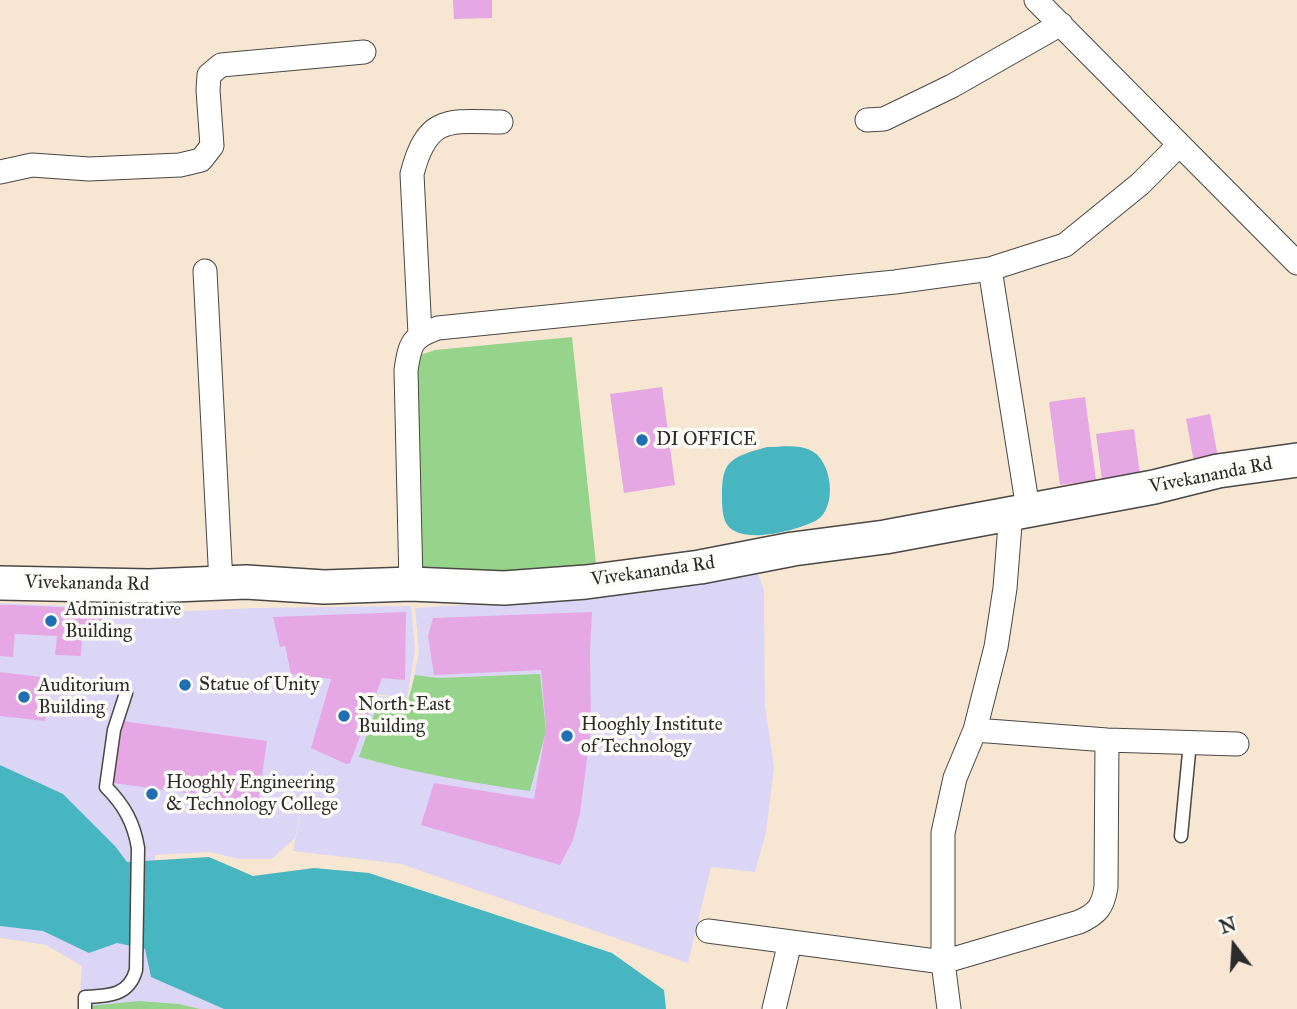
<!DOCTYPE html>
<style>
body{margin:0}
#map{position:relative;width:1297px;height:1009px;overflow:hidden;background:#f7e7d2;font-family:"IM FELL Great Primer",serif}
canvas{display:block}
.north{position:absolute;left:1199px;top:911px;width:70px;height:70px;-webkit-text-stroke:5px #fdfcf7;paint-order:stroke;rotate:343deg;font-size:19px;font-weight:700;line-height:28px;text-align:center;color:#2b2b2b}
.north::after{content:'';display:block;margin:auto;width:24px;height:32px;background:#2b2b2b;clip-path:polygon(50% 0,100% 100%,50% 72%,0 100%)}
</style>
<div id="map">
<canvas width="1297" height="1009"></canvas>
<div class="north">N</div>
</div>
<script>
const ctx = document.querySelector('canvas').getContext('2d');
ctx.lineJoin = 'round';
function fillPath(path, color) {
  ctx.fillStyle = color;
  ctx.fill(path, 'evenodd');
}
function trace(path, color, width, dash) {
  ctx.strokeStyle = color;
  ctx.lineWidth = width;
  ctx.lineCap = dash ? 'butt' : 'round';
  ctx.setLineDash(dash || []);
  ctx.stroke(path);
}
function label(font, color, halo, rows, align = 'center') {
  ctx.font = font + ' "IM FELL Great Primer",serif';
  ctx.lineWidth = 7;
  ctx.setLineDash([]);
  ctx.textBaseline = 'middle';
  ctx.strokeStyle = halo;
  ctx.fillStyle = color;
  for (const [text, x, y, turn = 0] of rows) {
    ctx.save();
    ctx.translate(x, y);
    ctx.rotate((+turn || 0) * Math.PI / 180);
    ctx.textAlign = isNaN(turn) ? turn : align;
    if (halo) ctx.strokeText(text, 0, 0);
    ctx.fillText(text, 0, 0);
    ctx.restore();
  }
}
const built = new Path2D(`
 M757 570 764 591 765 705 774 768 766 832 755 872 711 867 688 963 401 864 293 851 308 773 295 838 272 859H240L209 852 155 855 150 934 235 1009H79L82 966 46 945 0 938V603L136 609 150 613 252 608 411 606 415 650 407 699 378 694 374 709 379 696 409 700 419 652 415 608 614 595 695 578Z`);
const green = new Path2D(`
 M572 337 596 564 415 579 417 356 435 350Z
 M540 674 546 731 530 791C472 783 416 773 359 757L380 698 408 701 415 675 439 678Z
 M139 1001 179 1004 200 1009H89V1006Z`);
const water = new Path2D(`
 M767 447C781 447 798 444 810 450 832 459 838 507 817 520 799 530 739 547 726 523 722 515 722 504 722 496 722 486 722 473 728 465 737 454 754 451 767 447Z
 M0 765 63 794 115 846 127 862 209 857 253 876 314 868 369 873 612 953 664 990 666 1009H224L151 977 145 949 117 943 89 953 43 931 0 926Z`);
const building = new Path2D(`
 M453 0H492V18L454 19Z
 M662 387 675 485 624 493 610 394Z
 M1085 397 1096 480 1060 485 1049 402Z
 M1210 414 1218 457 1194 462 1186 419Z
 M1134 429 1140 475 1102 480 1096 434Z
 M0 605H14L104 609 98 636H82L81 656 55 655 57 636 15 634 13 657 0 656Z
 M406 612 405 680 382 678 350 763 346 764 311 748 331 679 291 674 285 646 280 647 273 617Z
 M592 612 590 651 591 728 580 813 573 840 560 865 421 825 434 783 534 799 546 728 541 670 434 675 428 636 433 618Z
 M0 672 49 678 45 721 0 716Z
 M122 721 267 741 258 803 113 783Z`);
const lane = new Path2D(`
 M1181 836 1190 742
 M85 1009V997C108 996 129 996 136 970L138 848C134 823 124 805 106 787L114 730 126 693`);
const street = new Path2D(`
 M1036 0 1297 263
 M867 120 884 119 952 86 1061 24
 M0 172 32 165 89 169 180 165 201 160 212 146 208 90 209 75 221 65 364 52
 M990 269 1028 509
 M205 271 221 583
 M420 334 412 174C427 115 449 121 501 122
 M411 584 406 370C410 343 412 337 438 328L895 282 990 269 1065 245 1140 184 1179 145
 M975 730 1107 740 1237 744
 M708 931 943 962 1079 922C1097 914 1103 907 1106 887L1107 740
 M774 1009 790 942
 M949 1009 943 962V833L955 778 975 730 996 647 1005 588 1011 512`);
const secondary = new Path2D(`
 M0 583 149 586 246 582 324 587 411 584 504 588 586 582 700 567 793 549 885 537 1154 487 1218 471 1297 460`);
const markers = [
 [642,440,7,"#1f6fb2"],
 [51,621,7,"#1f6fb2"],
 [185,685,7,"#1f6fb2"],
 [24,697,7,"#1f6fb2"],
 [344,716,7,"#1f6fb2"],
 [567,736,7,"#1f6fb2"],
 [152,794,7,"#1f6fb2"]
];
const poiNames = [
 ["DI OFFICE",656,440],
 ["Administrative",65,610],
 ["Building",65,632],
 ["Statue of Unity",199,685],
 ["Auditorium",38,686],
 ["Building",38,708],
 ["North-East",358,705],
 ["Building",358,727],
 ["Hooghly Institute",581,725],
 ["of Technology",581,747],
 ["Hooghly Engineering",166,783],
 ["& Technology College",166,805]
];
const streetNames = [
 ["Vivekananda Rd",1211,476,-11],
 ["Vivekananda Rd",653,572,-8],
 ["Vivekananda Rd",87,584,1]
];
fillPath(built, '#dcd6f6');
fillPath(green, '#95d48a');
fillPath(water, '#47b6c1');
fillPath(building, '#e6a7e5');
trace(lane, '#4a4744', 15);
trace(street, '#4a4744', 25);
trace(secondary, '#4a4744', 36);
trace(lane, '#fff', 12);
trace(street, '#fff', 23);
trace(secondary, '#fff', 33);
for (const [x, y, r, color] of markers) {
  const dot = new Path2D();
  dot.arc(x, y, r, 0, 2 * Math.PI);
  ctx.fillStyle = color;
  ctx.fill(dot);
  trace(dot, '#fdfcf7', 2.5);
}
label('19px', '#2b2b2b', '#fdfcf7', poiNames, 'left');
label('19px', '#2b2b2b', '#fdfcf7', streetNames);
</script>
